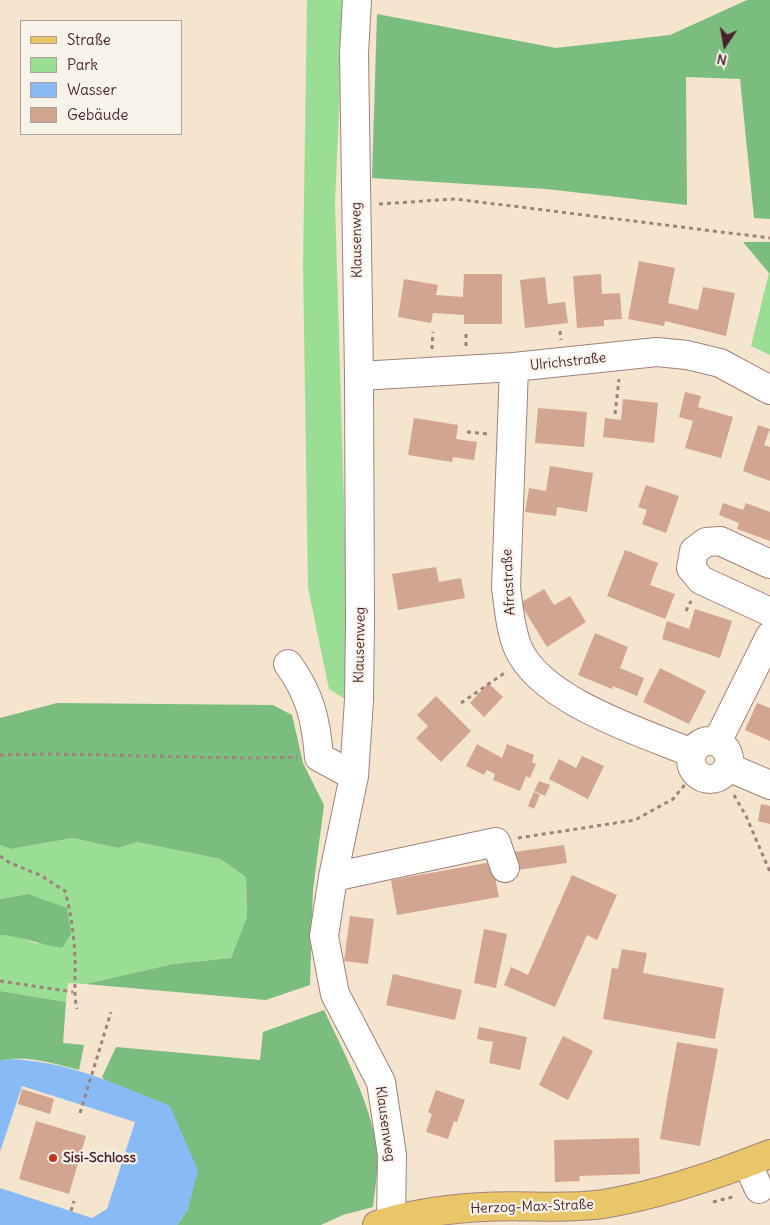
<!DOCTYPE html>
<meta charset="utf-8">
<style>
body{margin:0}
#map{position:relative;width:770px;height:1225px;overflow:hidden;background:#f5e4ce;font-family:Delius,sans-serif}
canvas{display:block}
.legend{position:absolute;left:20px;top:20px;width:162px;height:115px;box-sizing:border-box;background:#f7f3e8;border:1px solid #b29e9c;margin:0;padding:6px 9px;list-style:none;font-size:15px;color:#4a1f2b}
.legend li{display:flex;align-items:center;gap:10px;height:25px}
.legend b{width:25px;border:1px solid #b29e9c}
.north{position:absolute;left:700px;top:20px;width:50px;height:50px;-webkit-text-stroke:4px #f7f3e8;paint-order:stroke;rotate:192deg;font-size:14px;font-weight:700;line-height:20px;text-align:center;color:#4a1f2b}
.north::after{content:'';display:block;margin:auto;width:18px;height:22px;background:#4a1f2b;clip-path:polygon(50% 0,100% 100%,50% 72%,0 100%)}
</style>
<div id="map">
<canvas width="770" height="1225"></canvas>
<ul class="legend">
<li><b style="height:6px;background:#e9c769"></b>Straße</li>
<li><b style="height:14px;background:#9ade96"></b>Park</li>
<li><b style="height:14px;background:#88bbf6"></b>Wasser</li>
<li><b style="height:14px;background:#d2a591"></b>Gebäude</li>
</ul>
<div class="north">N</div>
</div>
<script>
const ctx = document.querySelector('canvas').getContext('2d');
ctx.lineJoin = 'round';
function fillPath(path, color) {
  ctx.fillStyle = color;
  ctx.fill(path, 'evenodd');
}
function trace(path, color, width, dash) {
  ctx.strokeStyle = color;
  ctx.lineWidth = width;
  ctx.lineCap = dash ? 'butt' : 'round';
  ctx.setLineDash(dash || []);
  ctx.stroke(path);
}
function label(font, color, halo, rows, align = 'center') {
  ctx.font = font + ' Delius,sans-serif';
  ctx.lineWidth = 4.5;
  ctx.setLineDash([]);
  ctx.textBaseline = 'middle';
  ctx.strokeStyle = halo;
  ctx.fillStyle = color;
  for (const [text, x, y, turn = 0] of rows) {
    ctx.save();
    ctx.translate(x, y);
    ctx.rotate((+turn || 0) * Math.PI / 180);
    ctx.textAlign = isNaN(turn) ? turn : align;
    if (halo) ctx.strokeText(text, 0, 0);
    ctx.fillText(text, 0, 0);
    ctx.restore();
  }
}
const green = new Path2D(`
 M307 0H344L335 203 350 702 329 689 308 588 303 265Z
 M769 273H770V355L751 346Z
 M73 838 118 848 137 842 220 859 246 877 247 917 231 958 173 964 85 984 68 983 66 1002 0 991V935L15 936 38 944 28 894 0 899V845L11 849Z`);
const forest = new Path2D(`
 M747 0H770V219L754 218 740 79 686 77 687 205 546 189 372 178 377 14 556 48 670 35Z
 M743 242H770V273H769Z
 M57 703 273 705 292 715 303 763 324 805 313 890 310 985 266 1000 85 984 173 964 231 958 247 917 246 877 220 859 137 842 118 848 73 838 11 849 0 845V718Z
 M28 894 67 908 71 934 62 948C41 945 21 936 0 935V899Z
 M0 991 66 1002 63 1043 84 1045 79 1070C54 1064 26 1054 0 1061Z
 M324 1010C343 1050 371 1105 377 1149 379 1167 375 1188 373 1207L343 1215 321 1225H177L187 1211 197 1171 102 1077 116 1047 260 1060 263 1032Z`);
const water = new Path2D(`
 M9 1059C67 1061 117 1084 170 1106L198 1171 187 1211 177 1225H0V1188L92 1218 107 1209 135 1122 22 1086 0 1152V1061Z`);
const building = new Path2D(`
 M639 261 675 268 668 303 698 310 703 287 735 293 726 336 665 321 664 326 628 319Z
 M464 274H502V324H464V315L433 313 431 323 398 317 404 279 438 285 436 295 463 297Z
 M601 274 602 294 620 293 622 319 604 320V326L577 328 573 276Z
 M545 277 548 304 565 302 568 323 525 328 520 280Z
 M685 392 701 396 698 407 733 417 721 458 685 448 693 421 679 417Z
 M623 399 658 403 654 443 603 437 605 418 621 420Z
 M538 408 587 412 584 447 535 443Z
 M414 418 458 425 456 439 477 442 474 460 453 457 452 462 408 455Z
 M758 425 770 429 764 445 770 447V481L743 471Z
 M550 466 593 473 587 512 557 507 556 516 525 512 529 488 546 491Z
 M646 485 679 496 666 533 642 524 647 510 638 507Z
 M723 503 743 510 746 503 770 512V541L737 529 739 523 719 515Z
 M625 550 658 563 650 585 675 594 665 619 607 596Z
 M436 567 439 582 461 578 465 598 398 610 392 574Z
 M544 589 554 605 570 596 586 622 547 647 520 603Z
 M695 609 732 621 720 658 662 639 667 621 689 629Z
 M595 633 628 647 620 668 644 678 637 696 613 686 612 689 578 675Z
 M660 668 706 691 689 724 643 702Z
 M488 683 503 697 484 717 470 703Z
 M436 696 471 731 441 762 416 738 428 726 417 715Z
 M757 703 770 708V741L745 730Z
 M477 744 502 758 507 744 534 755 532 762 536 764 530 778 526 776 520 791 493 780 495 774 487 770 484 775 466 766Z
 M582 756 604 766 588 799 549 779 559 759 576 768Z
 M539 781 550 785 545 796 534 791Z
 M534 792 540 795 534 809 528 806Z
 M761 804 770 806V824L758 821Z
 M564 845 567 863 510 871 507 853Z
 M492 862 499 897 397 915 391 880Z
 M572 875 617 895 597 940 587 935 555 1007 504 985 511 967 528 975Z
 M350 916 374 919 368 964 344 961Z
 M484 929 507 934 496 988 474 983Z
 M622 949 647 953 643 973 724 988 715 1039 603 1019 612 968 618 969Z
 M393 974 462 990 455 1020 386 1005Z
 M479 1027 527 1037 520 1070 489 1063 493 1042 477 1039Z
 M563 1036 593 1051 568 1100 539 1085Z
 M677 1042 718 1049 700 1146 660 1139Z
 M22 1089 54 1099 50 1114 18 1104Z
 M436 1090 465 1100 457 1122 454 1121 448 1139 426 1132 432 1114 428 1112Z
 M36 1121 86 1136 69 1194 19 1179Z
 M639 1138 640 1174 579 1176 580 1181 555 1182 554 1140Z`);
const path = new Path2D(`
 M379 204 455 199 770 238
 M560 331 561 340
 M466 346V334
 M432 349 433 332
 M615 414 619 379
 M467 432 489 434
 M686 611 691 601
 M461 703 506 672
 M0 755C99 752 198 760 297 757
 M734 795 746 816 770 872
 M518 838 635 820 673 799 692 776
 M0 856 10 863 40 875 65 891C71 913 74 935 75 958 76 976 73 991 77 1009
 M0 981 73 992
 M80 1113 111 1012
 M713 1202 736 1196
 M71 1211 74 1201`);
const minor = new Path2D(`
 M357 0 354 53 359 376 360 623 359 700 354 776 333 877 324 936 335 994 381 1082 392 1155 391 1220
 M514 367 506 588C509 608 510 629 518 648 541 701 641 732 692 753
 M359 376 514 367 657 352 687 355 720 363 770 390
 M770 564 720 541 706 542 694 551 691 568 701 580 770 612
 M288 664C310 694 316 720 319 757L354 776
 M691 760a19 19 0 1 1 38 0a19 19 0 1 1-38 0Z
 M717 742 770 636
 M728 767 770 785
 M333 877 496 842 505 868
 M747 1163 759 1189`);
const major = new Path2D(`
 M377 1225C410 1214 447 1209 482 1207 522 1204 563 1210 603 1204 660 1195 717 1175 770 1154`);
const markers = [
 [53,1158,5,"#c8321e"]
];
const streetNames = [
 ["Klausenweg",357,240,-91],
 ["Ulrichstraße",568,362,-6],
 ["Afrastraße",509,582,-93],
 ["Klausenweg",360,645,-89],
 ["Klausenweg",385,1124,82],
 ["Herzog-Max-Straße",532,1207,-2]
];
const poiNames = [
 ["Sisi-Schloss",63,1158]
];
fillPath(green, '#9ade96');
fillPath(forest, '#7bbd7f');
fillPath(water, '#88bbf6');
fillPath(building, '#d2a591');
trace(minor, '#a0827c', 30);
trace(major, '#a0827c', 30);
trace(path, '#a0827c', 3, [4, 4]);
trace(minor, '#fff', 28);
trace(major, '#e9c769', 28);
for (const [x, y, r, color] of markers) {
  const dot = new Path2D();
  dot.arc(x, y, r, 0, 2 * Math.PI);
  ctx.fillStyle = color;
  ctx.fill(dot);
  trace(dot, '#f7f3e8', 2);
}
label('14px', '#4a1f2b', '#f7f3e8', streetNames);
label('bold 14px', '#4a1f2b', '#f7f3e8', poiNames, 'left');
</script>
